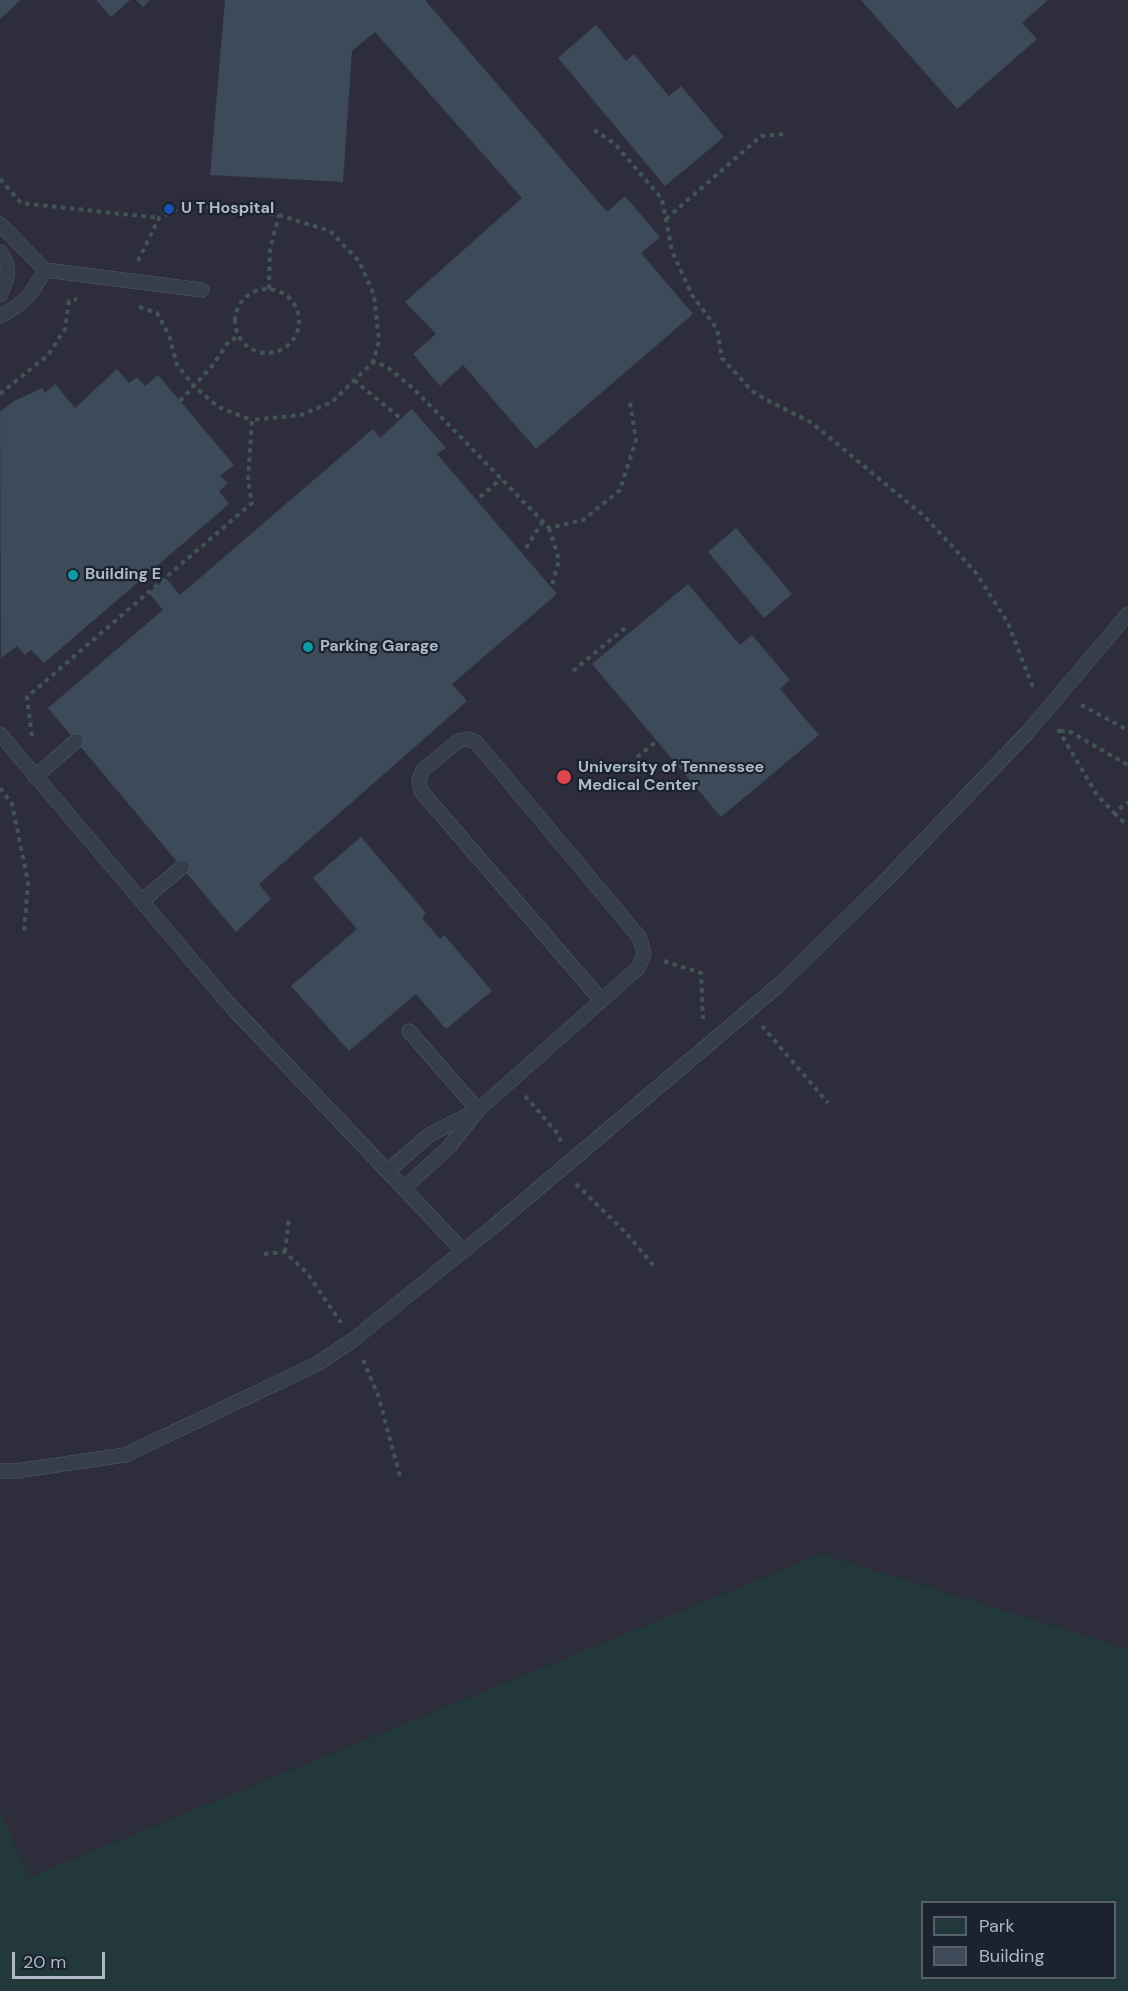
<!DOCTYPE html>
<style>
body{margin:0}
#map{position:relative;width:1128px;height:1991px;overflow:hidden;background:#212c3a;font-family:"DM Sans",sans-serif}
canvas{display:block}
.legend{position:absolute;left:921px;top:1901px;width:195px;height:78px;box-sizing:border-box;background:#1a232f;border:2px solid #565f6b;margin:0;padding:8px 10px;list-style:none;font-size:18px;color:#afb8c6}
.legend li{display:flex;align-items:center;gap:12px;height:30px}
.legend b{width:30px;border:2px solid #565f6b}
.scale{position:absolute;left:12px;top:1952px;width:93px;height:27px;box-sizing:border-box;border:3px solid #afb8c6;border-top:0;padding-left:8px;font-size:18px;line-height:21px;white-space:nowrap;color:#afb8c6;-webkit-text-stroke:4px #1a232f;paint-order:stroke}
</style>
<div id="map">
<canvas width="1128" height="1991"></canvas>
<ul class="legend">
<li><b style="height:16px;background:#23383b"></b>Park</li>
<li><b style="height:16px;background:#3d4a59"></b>Building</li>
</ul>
<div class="scale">20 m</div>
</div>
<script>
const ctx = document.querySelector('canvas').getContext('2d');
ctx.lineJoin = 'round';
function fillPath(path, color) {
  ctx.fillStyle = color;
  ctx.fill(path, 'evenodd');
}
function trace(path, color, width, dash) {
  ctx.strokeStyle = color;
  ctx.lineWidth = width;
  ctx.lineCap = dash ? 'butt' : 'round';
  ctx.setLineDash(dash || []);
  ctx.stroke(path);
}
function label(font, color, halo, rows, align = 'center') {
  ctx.font = font + ' "DM Sans",sans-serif';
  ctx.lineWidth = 4.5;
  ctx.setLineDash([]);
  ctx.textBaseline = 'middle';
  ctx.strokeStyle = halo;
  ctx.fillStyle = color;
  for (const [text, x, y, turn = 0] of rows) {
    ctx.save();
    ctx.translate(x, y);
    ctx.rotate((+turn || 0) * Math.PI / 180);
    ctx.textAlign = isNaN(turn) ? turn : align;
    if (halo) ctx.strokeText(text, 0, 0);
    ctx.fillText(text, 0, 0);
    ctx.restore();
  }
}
const medical = new Path2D(`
 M0 0H1128V1649L821 1554 29 1877 0 1811Z`);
const green = new Path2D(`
 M821 1554 1128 1649V1991H0V1811L29 1877ZM922 1902H1114V1978H922Z`);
const building = new Path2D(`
 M0 0H21L0 19Z
 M96 0H130L111 17Z
 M136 0H150L143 7Z
 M225 0H425L607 212 625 196 660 237 641 253 693 314 536 449 463 365 440 386 413 354 436 334 405 302 522 198 375 32 352 51 343 182 210 175Z
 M861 0H1048L1022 23 1037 39 957 109Z
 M596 25 626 61 634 54 669 96 681 86 724 137 665 186 558 58Z
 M117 369 129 383 137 377 145 386 158 375 234 465 220 476 228 483 219 491 229 504 44 663 31 650 25 655 17 646 1 658 0 412 14 401 42 388 45 393 55 384 75 408Z
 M412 409 446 448 437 454 557 594 452 684 467 701 259 884 271 899 236 932 48 708 163 610 149 593 166 578 180 595 373 429 380 438Z
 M736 528 792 594 764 618 708 552Z
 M688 584 740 645 752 635 790 680 780 689 819 735 721 817 592 664Z
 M361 837 426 913 422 918 440 939 444 935 492 991 446 1029 416 994 349 1051 291 986 357 929 313 878Z`);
const path = new Path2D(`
 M594 130 615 144 662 199 672 251 692 295 717 329 722 358 752 391 765 399 812 423 924 516 952 546 976 573 1008 623 1032 685 1038 687
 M0 179 21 203 159 218
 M666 219 761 136 786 134
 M138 261 159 218 186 205 279 215 330 231 359 261 374 295 379 341 373 362
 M235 321a32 32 0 1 1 64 0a32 32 0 1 1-64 0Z
 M269 289 270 249 279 215
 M139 307 157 313 169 335 177 365 194 386 218 407 252 420
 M354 380 400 418
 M0 394 48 355 65 329 69 301 77 299
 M180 401 212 366 229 341 238 337
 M480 497 501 479
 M549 528 559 560 552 585
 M526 548 543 521
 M573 671 625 628
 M1081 705 1128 730
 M1058 729 1097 795 1114 813 1128 802
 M1060 731H1069L1128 765
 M32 736 27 697 252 503 248 481 252 420 301 415 332 402 373 362 386 366 413 388 549 528 583 520 620 490 636 440 630 402
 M637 757 657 741
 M0 788 12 804 28 882 24 933
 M1114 813 1127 825
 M664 961 701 973 703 1019
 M762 1026 828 1103
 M525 1096 558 1134 561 1142
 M576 1184 626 1233 653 1265
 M285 1252 289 1217
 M264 1254 285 1252 308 1274 341 1323
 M363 1360 378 1395 400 1476`);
const lane = new Path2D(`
 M0 224 45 270 202 290
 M0 252C12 268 8 278 0 295
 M0 316C25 303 32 294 45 270
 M0 734 229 1004 463 1251
 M35 777 76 741
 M142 901 182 867
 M409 1031 478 1110
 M388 1171 429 1135 474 1112
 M404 1188 448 1148 478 1110 638 968 644 954 640 938 476 742 468 739 458 741 423 770 419 780 421 791 601 1000
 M0 1471H16L125 1455 317 1364 353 1340 494 1226 780 984 889 877 1027 733 1128 614`);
const markers = [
 [169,209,6,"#1a4fb4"],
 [73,575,6,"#0f9aa8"],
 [308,647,6,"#0f9aa8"],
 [564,777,8,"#e0444e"]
];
const poiNames = [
 ["U T Hospital",181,209],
 ["Building E",85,575],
 ["Parking Garage",320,647],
 ["University of Tennessee",578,768],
 ["Medical Center",578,786]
];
fillPath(medical, '#2e2d3b');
fillPath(green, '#23383b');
fillPath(building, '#3d4a59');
trace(lane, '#525b68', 15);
trace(path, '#415558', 4, [4.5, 4.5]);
trace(lane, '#353e4a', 14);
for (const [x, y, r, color] of markers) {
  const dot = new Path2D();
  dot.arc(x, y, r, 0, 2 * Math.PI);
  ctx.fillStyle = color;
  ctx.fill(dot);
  trace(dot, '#1a232f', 2);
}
label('bold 16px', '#afb8c6', '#1a232f', poiNames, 'left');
</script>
